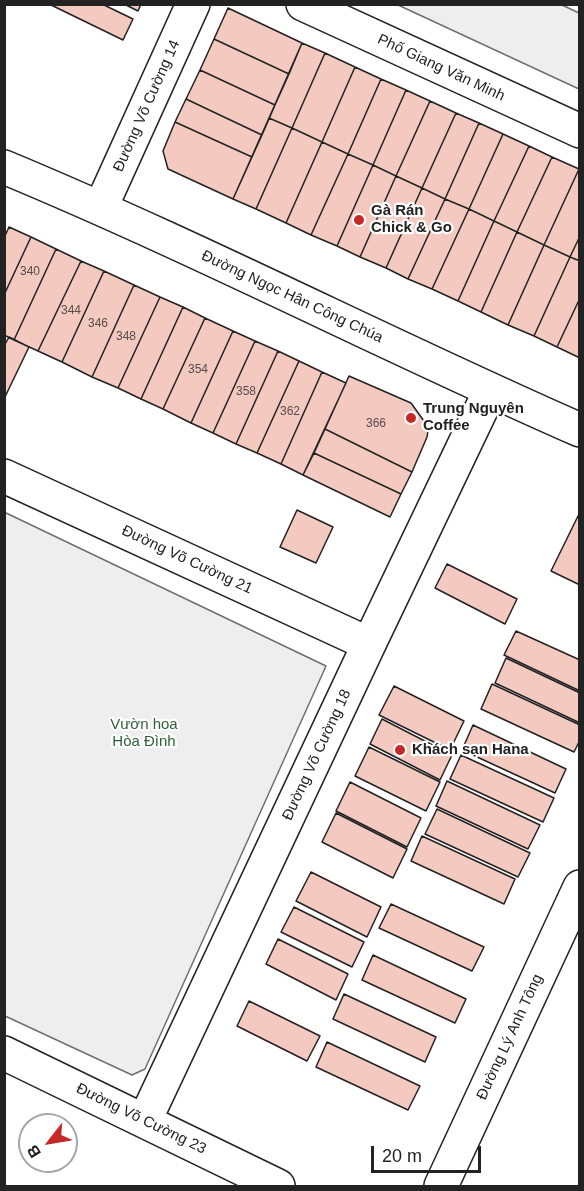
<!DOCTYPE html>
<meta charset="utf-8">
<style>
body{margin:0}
#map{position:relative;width:584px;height:1191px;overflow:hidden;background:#fff;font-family:Helvetica,sans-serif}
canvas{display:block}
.frame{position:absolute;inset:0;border:6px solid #222;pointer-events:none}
.north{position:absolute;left:18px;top:1113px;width:60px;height:60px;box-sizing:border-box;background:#fff;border:2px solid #a7a7a7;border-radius:50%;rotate:239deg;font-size:16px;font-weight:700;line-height:24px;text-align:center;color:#222}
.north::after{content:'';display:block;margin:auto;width:21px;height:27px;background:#c62828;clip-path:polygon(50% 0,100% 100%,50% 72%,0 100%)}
.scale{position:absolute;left:371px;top:1146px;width:110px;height:27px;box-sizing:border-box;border:3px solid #222;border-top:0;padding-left:8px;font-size:18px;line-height:21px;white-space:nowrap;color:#222;-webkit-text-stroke:4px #fff;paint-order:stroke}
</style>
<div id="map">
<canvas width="584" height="1191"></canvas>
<div class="frame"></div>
<div class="north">B</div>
<div class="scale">20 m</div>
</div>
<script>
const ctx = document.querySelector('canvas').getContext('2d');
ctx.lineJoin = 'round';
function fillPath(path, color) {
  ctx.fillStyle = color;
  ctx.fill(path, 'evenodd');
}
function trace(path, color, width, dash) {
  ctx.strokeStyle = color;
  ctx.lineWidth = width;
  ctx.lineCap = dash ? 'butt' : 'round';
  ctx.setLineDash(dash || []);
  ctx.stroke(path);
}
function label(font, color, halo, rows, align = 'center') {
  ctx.font = font + ' Helvetica,sans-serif';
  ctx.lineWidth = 4.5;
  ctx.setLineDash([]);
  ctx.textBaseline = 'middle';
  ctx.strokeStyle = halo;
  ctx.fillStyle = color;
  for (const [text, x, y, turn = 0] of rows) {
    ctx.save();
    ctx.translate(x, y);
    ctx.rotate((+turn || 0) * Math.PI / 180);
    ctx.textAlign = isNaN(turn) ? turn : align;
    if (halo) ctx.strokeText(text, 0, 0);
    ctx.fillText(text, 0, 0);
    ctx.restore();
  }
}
const green = new Path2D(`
 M562 5 579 13V89L398 5Z
 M4 512 326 666 145 1069 132 1075 5 1016Z`);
const building = new Path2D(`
 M49 4H102L133 19 123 40Z
 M124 4H141L138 11Z
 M228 8 302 43 289 74 214 39Z
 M214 39 289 74 275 105 200 70Z
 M302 43 325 53 292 128 269 118Z
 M325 53 355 67 322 142 292 128Z
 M355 67 381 79 348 154 322 142Z
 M200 70 275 105 262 135 186 99Z
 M381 79 406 90 373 165 348 154Z
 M406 90 430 101 396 176 373 165Z
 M186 99 262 135 252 157 175 122Z
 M430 101 456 113 422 188 396 176Z
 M456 113 479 123 445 199 422 188Z
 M269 118 292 128 256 209 233 199Z
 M175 122 252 157 233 199 168 169 163 151Z
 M479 123 503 134 469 209 445 199Z
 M292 128 322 142 286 223 256 209Z
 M503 134 529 146 494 221 469 209Z
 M322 142 348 154 311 235 286 223Z
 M529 146 552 157 517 232 494 221Z
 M348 154 373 165 337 246 311 235Z
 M552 157 579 169 544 245 517 232Z
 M373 165 396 176 360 257 337 246Z
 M579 169 580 236 570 257 544 245Z
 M396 176 422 188 386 268 360 257Z
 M422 188 445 199 408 279 386 268Z
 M445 199 469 209 432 289 408 279Z
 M469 209 494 221 458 301 432 289Z
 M494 221 517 232 481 312 458 301Z
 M9 227 31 237 4 295V238Z
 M517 232 544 245 508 325 481 312Z
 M580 236V261L570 257Z
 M31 237 56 249 14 340 4 335V295Z
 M544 245 570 257 534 336 508 325Z
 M56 249 81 261 38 351 14 340Z
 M570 257 580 261V298L557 347 534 336Z
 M81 261 104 271 62 362 38 351Z
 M104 271 134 285 92 377 62 362Z
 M134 285 160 297 118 388 92 377Z
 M160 297 183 307 141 399 118 388Z
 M580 298V358L557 347Z
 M183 307 205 318 163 409 141 399Z
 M205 318 233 331 191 423 163 409Z
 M233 331 255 341 213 433 191 423Z
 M9 337 29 347 4 399V346Z
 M255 341 278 351 236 444 213 433Z
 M278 351 299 361 257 453 236 444Z
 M299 361 322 372 281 464 257 453Z
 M322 372 346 383 303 475 281 464Z
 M349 376 411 403 424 421 428 431 427 437 412 472 325 429Z
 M325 429 412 472 401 494 314 453Z
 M314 453 401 494 390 517 303 475Z
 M297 510 333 527 316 563 280 547Z
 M580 512V585L551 571Z
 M447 564 517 599 505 624 435 588Z
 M516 631 580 660V691L504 655Z
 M506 658 580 693V723L495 683Z
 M492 684 580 725V740L574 752 481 709Z
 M394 686 464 721 450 750 379 715Z
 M382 719 452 755 440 780 370 744Z
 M473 725 566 769 555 793 462 750Z
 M369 747 440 782 426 811 355 776Z
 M461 755 554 798 543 822 450 779Z
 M447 781 540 825 528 849 436 806Z
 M350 782 421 818 407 847 336 811Z
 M437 809 530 853 518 877 425 834Z
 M336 813 407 849 393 878 322 842Z
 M422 836 515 879 504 904 411 861Z
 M311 872 381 907 367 937 296 901Z
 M391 904 484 947 472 971 379 928Z
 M294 907 364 942 352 967 281 932Z
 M278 939 348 974 336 1000 266 964Z
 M373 955 466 999 455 1023 362 980Z
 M344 994 436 1037 425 1062 333 1019Z
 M249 1001 320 1036 307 1061 237 1026Z
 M327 1042 420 1086 408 1110 316 1067Z`);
const minor = new Path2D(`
 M303 4 580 131
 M101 207 193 4
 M4 476 369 644
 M4 1053 278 1186
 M145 1120 369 644 490 391`);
const tertiary = new Path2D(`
 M441 1186 580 887`);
const secondary = new Path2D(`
 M4 167C199 248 386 345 580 430`);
const markers = [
 [359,220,6,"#c62828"],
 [411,418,6,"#c62828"],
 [400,750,6,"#c62828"]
];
const numberNames = [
 ["340",30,272],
 ["344",71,311],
 ["346",98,324],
 ["348",126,337],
 ["354",198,370],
 ["358",246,392],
 ["362",290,412],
 ["366",376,424]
];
const streetNames = [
 ["Phố Giang Văn Minh",441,68,25],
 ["Đường Võ Cường 14",147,106,-66],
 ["Đường Ngọc Hân Công Chúa",292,297,25],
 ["Đường Võ Cường 21",187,560,25],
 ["Đường Võ Cường 18",317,755,-65],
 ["Đường Lý Anh Tông",510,1037,-65],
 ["Đường Võ Cường 23",141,1119,26]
];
const poiNames = [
 ["Gà Rán",371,211],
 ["Chick & Go",371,228],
 ["Trung Nguyên",423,409],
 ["Coffee",423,426],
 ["Khách sạn Hana",412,750]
];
const parkNames = [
 ["Vườn hoa",144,725],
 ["Hòa Đình",144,742]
];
fillPath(green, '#eee');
trace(green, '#6f6f6f', 1.5);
fillPath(building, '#f3c9c0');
trace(building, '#222', 1.5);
trace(minor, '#222', 36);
trace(tertiary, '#222', 36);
trace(secondary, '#222', 36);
trace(minor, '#fff', 33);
trace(tertiary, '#fff', 33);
trace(secondary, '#fff', 33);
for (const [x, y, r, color] of markers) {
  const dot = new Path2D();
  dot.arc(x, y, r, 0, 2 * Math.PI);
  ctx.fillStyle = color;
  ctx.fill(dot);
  trace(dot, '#fff', 2);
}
label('12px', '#564c4a', null, numberNames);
label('15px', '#222', '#fff', streetNames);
label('bold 15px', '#222', '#fff', poiNames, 'left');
label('15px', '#2f5e38', '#fff', parkNames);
</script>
